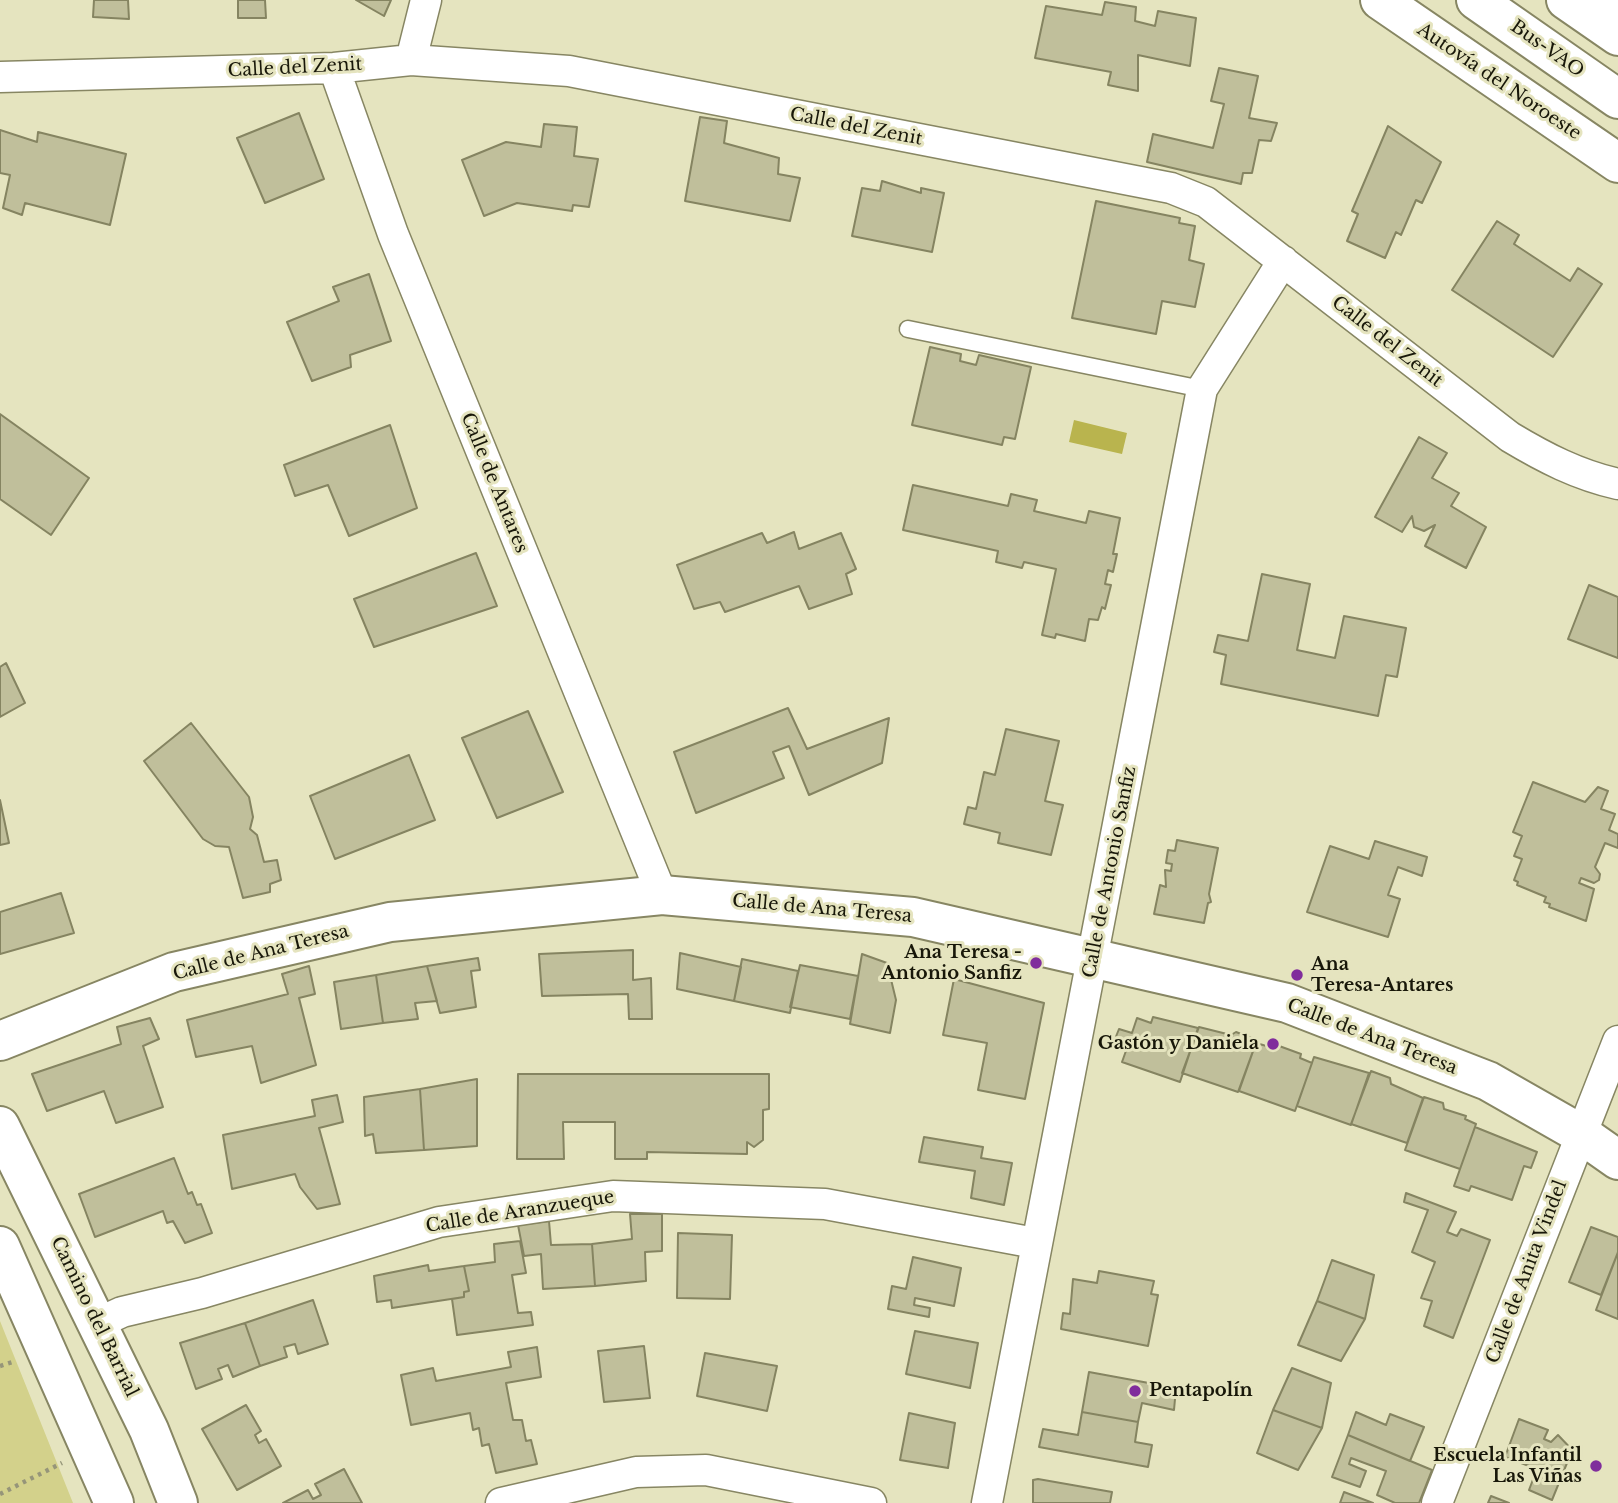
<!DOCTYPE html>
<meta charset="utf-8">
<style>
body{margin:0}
canvas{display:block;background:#e5e4bf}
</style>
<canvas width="1618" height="1503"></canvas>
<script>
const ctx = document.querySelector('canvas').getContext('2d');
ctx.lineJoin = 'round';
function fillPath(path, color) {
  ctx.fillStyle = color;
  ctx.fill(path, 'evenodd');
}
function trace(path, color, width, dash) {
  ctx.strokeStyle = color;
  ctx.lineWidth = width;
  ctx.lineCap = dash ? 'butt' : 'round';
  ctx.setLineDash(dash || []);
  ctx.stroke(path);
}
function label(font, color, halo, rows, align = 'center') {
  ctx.font = font + ' "Libre Baskerville",serif';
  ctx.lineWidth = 6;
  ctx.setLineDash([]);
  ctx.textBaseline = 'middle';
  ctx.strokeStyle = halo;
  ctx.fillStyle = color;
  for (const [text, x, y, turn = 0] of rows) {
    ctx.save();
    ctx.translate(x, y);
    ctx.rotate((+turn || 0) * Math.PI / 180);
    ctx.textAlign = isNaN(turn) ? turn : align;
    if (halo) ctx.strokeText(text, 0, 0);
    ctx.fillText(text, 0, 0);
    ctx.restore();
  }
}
const green = new Path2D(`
 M0 1321 73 1503H0Z`);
const water = new Path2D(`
 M1074 420 1127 433 1122 454 1069 442Z`);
const building = new Path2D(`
 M94 0H128L129 19 93 17Z
 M238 0H265L266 18H238Z
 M356 0H391L384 16Z
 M1105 2 1136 7 1135 21 1155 26 1158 11 1196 18 1190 66 1138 55V91L1108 85 1111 72 1035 58 1046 6 1102 15Z
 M1219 68 1258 76 1249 118 1277 123 1271 141 1259 140 1252 173H1243L1241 184 1147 162 1153 134 1213 148 1224 104 1211 101Z
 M299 113 324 179 265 203 237 138Z
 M700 117 727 121 724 143 779 158 778 174 800 178 790 221 685 201Z
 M544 124 577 127 574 156 598 159 589 207 573 205 572 211 517 203 484 216 462 160 506 142 541 147Z
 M1388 126 1441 162 1422 203 1416 200 1401 235 1396 232 1385 258 1347 241 1358 214 1352 211Z
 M0 130 37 142 38 132 126 154 110 225 25 203 22 215 3 208 10 175 0 173Z
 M882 181 921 193V188L944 193 932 252 852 236 862 188 880 191Z
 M1096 201 1180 218 1179 223 1195 226 1189 260 1204 264 1195 307 1162 301 1156 334 1072 318Z
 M1497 221 1519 235 1514 244 1570 281 1578 268 1602 284 1553 357 1452 290Z
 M369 274 391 341 350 355 351 367 312 381 287 322 339 301 333 287Z
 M930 347 961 354 960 361 976 365 979 355 1031 367 1015 439 1004 437 1002 445 912 425Z
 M0 414 89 478 51 535 0 499Z
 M390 425 417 508 349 536 328 485 295 496 284 465Z
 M1419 437 1447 453 1432 478 1459 493 1451 506 1486 527 1466 568 1425 546 1435 525 1424 531 1414 527 1412 516 1402 532 1375 517Z
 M913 485 1008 506 1011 494 1037 500 1034 511 1086 523 1089 511 1120 518 1113 554H1117L1113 572 1108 570 1105 584 1111 585 1105 609 1102 607 1098 620 1089 619 1085 641 1056 634 1055 638 1042 635 1056 569 1024 562 1022 568 996 562 998 551 903 530Z
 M794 532 799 549 841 533 856 569 846 574 852 594 809 609 799 586 725 612 720 602 694 609 677 565 762 533 767 543Z
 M476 553 497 606 374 647 354 599Z
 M1262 574 1310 584 1297 650 1335 658 1344 616 1406 628 1397 677 1386 675 1378 716 1221 684 1226 655 1214 652 1218 635 1248 641Z
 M1589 585 1618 597V658L1568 639Z
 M6 663 25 703 0 717V667Z
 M788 708 807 749 889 718 882 763 809 795 789 746 773 752 784 778 696 813 674 752Z
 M528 711 563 792 497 818 462 738Z
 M191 723 249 797 253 817 250 829 257 835 264 862 277 860 281 880 270 884V892L243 898 229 847 215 846 203 839 144 761Z
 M1006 729 1059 741 1045 801 1063 805 1051 855 998 843 1000 833 964 824 968 807 976 809 984 772 995 775Z
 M409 755 435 820 335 859 310 796Z
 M1533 782 1585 802 1598 787 1608 791 1601 809 1615 814 1609 830 1618 834V848L1605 843 1595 867 1600 874 1599 880 1594 883 1581 878 1579 883 1594 889 1586 921 1549 907 1550 904 1544 902 1546 897 1517 885 1518 882 1514 880 1522 859 1514 856 1522 836 1513 832Z
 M0 800 9 843 0 845Z
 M1177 840 1218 848 1209 894 1211 902 1208 903 1204 923 1154 914 1160 885 1166 887 1165 870 1171 871 1172 864 1166 863 1168 850 1175 851Z
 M1375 841 1427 857 1422 876 1398 867 1388 895 1400 899 1388 937 1307 912 1330 846 1369 859Z
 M61 893 74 933 0 954V912Z
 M633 950V980L651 978 652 1019H629L628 994 542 996 539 954Z
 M680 953 741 967 734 1001 677 989Z
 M862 954 887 963 896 1000 890 1033 850 1024Z
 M478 958 480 970 471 971 476 1007 440 1013 427 966Z
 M742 959 798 971 790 1013 734 1001Z
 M800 965 858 976 850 1019 790 1007Z
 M309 966 315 994 299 998 316 1065 261 1083 252 1046 196 1057 187 1020 288 994 282 974Z
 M427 966 437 1001 415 1003 418 1019 383 1023 376 975Z
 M376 975 383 1023 341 1029 334 982Z
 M954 979 1044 1003 1025 1099 978 1090 987 1043 943 1035Z
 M1153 1017 1198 1028 1180 1082 1122 1062 1127 1048 1113 1044 1119 1029 1132 1033 1137 1018 1151 1023Z
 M150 1018 159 1039 143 1046 163 1107 116 1123 104 1091 47 1111 32 1074 121 1044 117 1027Z
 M1199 1027 1231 1035 1236 1032 1257 1040 1238 1092 1182 1073Z
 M1256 1043 1270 1047 1271 1043 1301 1054 1300 1058 1312 1063 1295 1111 1239 1091Z
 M1314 1057 1369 1073 1351 1125 1297 1106Z
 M1371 1071 1390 1078 1391 1084 1423 1098 1407 1143 1351 1124Z
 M518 1074H769V1109L763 1110V1140L754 1147 747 1142V1154L647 1152V1159H615V1122H563L564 1159H517Z
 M477 1079V1146L424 1150 420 1089Z
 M420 1089 424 1150 376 1153 373 1134 365 1136 364 1097Z
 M337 1095 343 1122 319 1128 340 1204 317 1209 300 1187 295 1174 232 1189 223 1135 315 1116 312 1100Z
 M1424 1097 1443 1103 1444 1109 1466 1116 1465 1119 1476 1124 1460 1169 1405 1150Z
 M1475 1127 1537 1152 1531 1168 1524 1166 1512 1200 1471 1186 1469 1191 1454 1186Z
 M924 1137 983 1147 981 1158 1012 1163 1004 1205 971 1198 975 1171 919 1162Z
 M174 1158 188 1194 192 1192 197 1205 201 1204 212 1233 185 1243 173 1221 167 1223 163 1211 95 1237 79 1194Z
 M1406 1193 1456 1212 1447 1232 1457 1236 1461 1229 1490 1240 1453 1338 1424 1326 1432 1301 1421 1298 1435 1262 1412 1252 1428 1210 1404 1202Z
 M630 1214H662V1251L645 1252 646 1281 595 1286 592 1244 632 1239Z
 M549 1221 551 1245 592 1244 595 1286 543 1289 541 1254 524 1256 518 1225Z
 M1591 1227 1618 1237V1252L1601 1295 1569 1282Z
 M678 1233 732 1235 730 1299 677 1298Z
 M520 1241 526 1273 512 1275 518 1313 531 1312 533 1325 457 1335 452 1299 464 1297V1292L469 1291 464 1266 495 1262 494 1244Z
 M1617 1255 1618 1256V1319L1596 1310Z
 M913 1257 961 1268 954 1306 915 1298 914 1305 930 1308 929 1317 888 1309 892 1286 906 1289Z
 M1332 1260 1374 1275 1365 1319 1317 1301Z
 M428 1265 429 1271 464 1266 469 1291 464 1292V1297L392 1308 391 1300 377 1302 374 1276Z
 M1099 1271 1154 1281 1151 1294 1158 1295 1148 1346 1061 1329 1063 1313 1070 1314 1073 1279 1097 1283Z
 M313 1300 328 1344 298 1354 295 1344 284 1347 287 1357 260 1366 245 1323Z
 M1317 1301 1365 1319 1341 1361 1298 1345Z
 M245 1323 260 1366 233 1377 228 1365 218 1369 222 1379 196 1389 180 1343Z
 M915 1331 978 1343 970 1388 906 1374Z
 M644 1346 650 1398 604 1402 598 1351Z
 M537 1347 541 1377 506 1383 513 1420H522L526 1441 531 1440 537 1464 496 1473 489 1444 482 1446 479 1428 473 1430 470 1413 411 1425 401 1375 433 1368 436 1381 511 1367 508 1352Z
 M705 1353 777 1366 767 1411 697 1396Z
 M1292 1368 1331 1383 1322 1428 1273 1410Z
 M1089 1372 1176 1388 1174 1410 1142 1403 1138 1422 1082 1412Z
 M246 1405 261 1431 255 1435 259 1443 266 1439 281 1466 237 1490 202 1429Z
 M1273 1410 1322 1428 1298 1470 1257 1453Z
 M1082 1412 1138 1422 1135 1442 1152 1445 1148 1467 1039 1447 1043 1429 1078 1435Z
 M1356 1412 1386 1425 1390 1414 1424 1427 1410 1461 1348 1435Z
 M909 1413 955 1423 948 1468 900 1460Z
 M1519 1419 1548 1430 1544 1439 1551 1442 1558 1435 1577 1455 1567 1463 1552 1500 1529 1490 1537 1469 1505 1457Z
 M1348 1435 1432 1470 1419 1503H1395L1377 1495 1386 1471 1351 1458 1349 1464 1366 1471 1360 1487 1332 1477Z
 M344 1469 362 1503H283L308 1490 313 1499 321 1495 315 1484Z
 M1038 1479 1112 1492 1110 1503H1033V1480Z
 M1344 1492 1373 1503H1340Z
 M1491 1496 1509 1503H1488Z`);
const path = new Path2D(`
 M0 1366 16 1361
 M0 1494 62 1463`);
const service = new Path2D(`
 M908 329 1202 389`);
const minor = new Path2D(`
 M411 60 426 0
 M334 68 393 234 662 895
 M0 77 334 68 411 60 569 71 1171 188 1206 202 1510 437C1545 458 1578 475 1618 484
 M98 1323 122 1312 202 1293 439 1222 613 1196 825 1204 1035 1243
 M501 1503 636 1472 706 1470 871 1503
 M987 1503 1202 389 1283 261
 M1437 1503 1618 1041`);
const tertiary = new Path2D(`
 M0 1041 174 972 390 922 662 895 913 917 1287 1003 1488 1081 1581 1134 1618 1160`);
const secondary = new Path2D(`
 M0 1126 149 1430 178 1503
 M0 1246 114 1503`);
const motorway = new Path2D(`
 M1380 0 1618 163
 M1476 0 1618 99
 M1566 0 1618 36
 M1615 0 1618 2`);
const markers = [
 [1036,963,7,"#802d9c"],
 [1297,975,7,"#802d9c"],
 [1273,1044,7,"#802d9c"],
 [1135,1391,7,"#802d9c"],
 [1596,1466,7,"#802d9c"]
];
const streetNames = [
 ["Bus-VAO",1547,49,35],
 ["Calle del Zenit",295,68,-3],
 ["Autovía del Noroeste",1499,82,34],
 ["Calle del Zenit",856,127,11],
 ["Calle del Zenit",1387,342,38],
 ["Calle de Antares",494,483,68],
 ["Calle de Antonio Sanfiz",1110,872,-79],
 ["Calle de Ana Teresa",822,909,5],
 ["Calle de Ana Teresa",261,953,-14],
 ["Calle de Ana Teresa",1372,1037,21],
 ["Calle de Aranzueque",520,1212,-9],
 ["Calle de Anita Vindel",1527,1272,-69],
 ["Camino del Barrial",94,1317,64]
];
const poiNames = [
 ["Ana Teresa -",1022,953],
 ["Antonio Sanfiz",1022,974],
 ["Ana",1311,965,"left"],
 ["Teresa-Antares",1311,986,"left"],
 ["Gastón y Daniela",1259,1044],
 ["Pentapolín",1149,1391,"left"],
 ["Escuela Infantil",1582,1456],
 ["Las Viñas",1582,1477]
];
fillPath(green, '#d3d18b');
fillPath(water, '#b9b44e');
fillPath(building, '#c0bf9b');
trace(building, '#858461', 2);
trace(service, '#878663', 19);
trace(minor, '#878663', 33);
trace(tertiary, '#878663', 42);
trace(secondary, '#878663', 42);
trace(motorway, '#878663', 42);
trace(path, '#969579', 4.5, [3.5, 5]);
trace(service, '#fff', 16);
trace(minor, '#fff', 30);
trace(tertiary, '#fff', 38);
trace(secondary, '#fff', 38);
trace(motorway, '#fff', 38);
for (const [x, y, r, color] of markers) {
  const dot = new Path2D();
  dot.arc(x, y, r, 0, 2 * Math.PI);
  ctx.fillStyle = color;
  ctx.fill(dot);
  trace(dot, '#e5e4bf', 2.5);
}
label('18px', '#181709', '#e5e4bf', streetNames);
label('bold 18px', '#181709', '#e5e4bf', poiNames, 'right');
</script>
